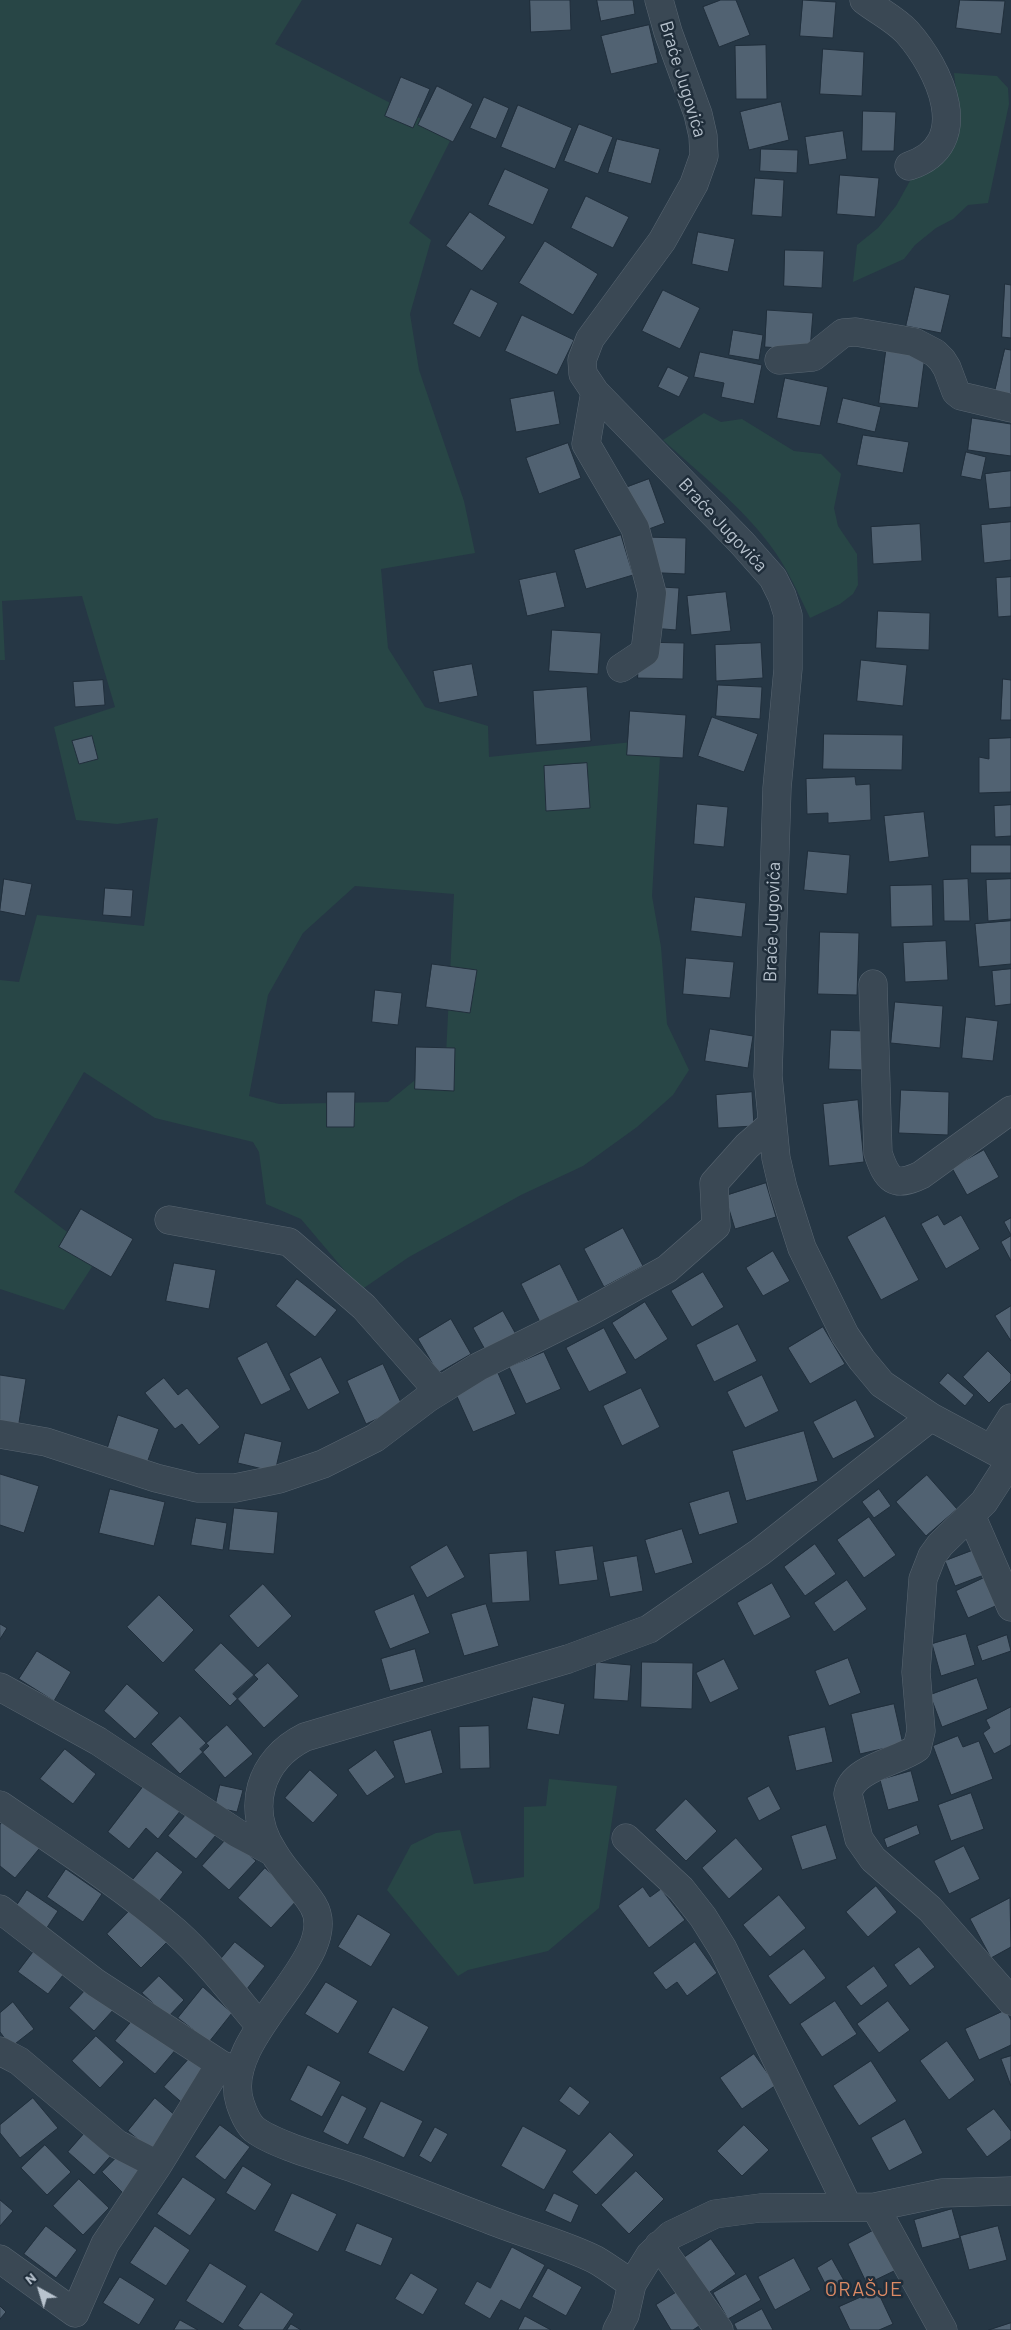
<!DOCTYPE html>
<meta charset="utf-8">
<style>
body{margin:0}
#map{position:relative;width:1011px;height:2330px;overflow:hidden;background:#263745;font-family:Barlow,sans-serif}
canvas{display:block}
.north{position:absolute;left:15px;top:2265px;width:50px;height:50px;-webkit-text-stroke:4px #1f2d3a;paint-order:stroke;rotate:321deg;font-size:14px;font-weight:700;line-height:20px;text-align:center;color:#b8c3ce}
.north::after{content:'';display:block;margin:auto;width:18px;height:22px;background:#b8c3ce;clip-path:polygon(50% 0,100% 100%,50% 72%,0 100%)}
</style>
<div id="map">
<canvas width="1011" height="2330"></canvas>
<div class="north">N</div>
</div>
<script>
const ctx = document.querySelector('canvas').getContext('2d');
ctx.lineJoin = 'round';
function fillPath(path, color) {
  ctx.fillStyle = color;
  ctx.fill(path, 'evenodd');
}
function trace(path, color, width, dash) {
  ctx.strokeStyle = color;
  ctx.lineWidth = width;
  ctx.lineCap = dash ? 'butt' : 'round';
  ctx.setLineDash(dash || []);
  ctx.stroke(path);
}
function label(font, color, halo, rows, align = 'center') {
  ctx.font = font + ' Barlow,sans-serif';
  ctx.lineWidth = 5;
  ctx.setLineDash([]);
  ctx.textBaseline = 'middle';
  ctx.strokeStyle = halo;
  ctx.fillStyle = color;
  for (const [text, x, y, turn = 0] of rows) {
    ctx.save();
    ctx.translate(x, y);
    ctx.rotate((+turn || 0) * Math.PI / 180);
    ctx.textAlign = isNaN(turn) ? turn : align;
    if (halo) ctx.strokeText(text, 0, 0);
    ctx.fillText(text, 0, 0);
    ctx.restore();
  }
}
const green = new Path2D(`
 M0 0H302L275 44 453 135 409 223 431 240 410 314 419 370 464 501 475 553 381 569 388 648 425 707 488 726 489 757 661 739 652 896 661 947 667 1024 689 1070 673 1095 637 1127 583 1166 521 1195 409 1257 361 1290 301 1219 266 1204 259 1152 253 1142 155 1118 84 1072 14 1192 99 1256 64 1310 0 1289V980L19 982 37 915 144 926 158 818 117 824 76 820 54 727 115 707 82 596 2 601 5 660H0ZM355 886 454 894 446 1055 388 1102 279 1104 249 1096 268 995 303 933Z
 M954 73 997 76 1008 88 1009 104 988 203 968 205 953 219 936 228 915 245 904 259 853 282 857 245 878 228 896 206 911 179 942 162 955 146 960 122Z
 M704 413 721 422 742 419 794 451 821 454 841 474 834 508 838 526 857 554 858 585 853 594 840 604 810 618C798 593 787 567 770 545 740 505 699 473 663 440Z
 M549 1779 617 1786 599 1908 548 1951 468 1970 458 1976 387 1890 411 1845 436 1833 460 1830 474 1884 524 1877V1807L546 1806Z`);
const building = new Path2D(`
 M530 0H570L571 30 531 32Z
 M597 0H633L635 14 601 21Z
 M721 0H736L750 35 719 47 703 7Z
 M803 0 836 2 833 38 800 36Z
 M960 0 1005 1 1001 34 956 28Z
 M649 25 658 63 611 74 601 36Z
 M766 45 767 99H736L735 46Z
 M823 49 864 52 862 96 820 94Z
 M401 77 430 89 413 128 385 116Z
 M437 86 473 104 453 142 418 125Z
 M484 97 509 108 496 139 470 128Z
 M781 102 789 140 749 150 740 112Z
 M518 105 572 128 555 169 501 147Z
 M863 111 896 112 894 151H862Z
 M579 124 613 137 598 174 564 161Z
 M843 131 847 159 809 165 805 137Z
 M617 139 660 149 651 184 608 172Z
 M761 149 798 150 797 173 760 171Z
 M505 169 549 189 533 225 488 205Z
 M840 175 879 178 875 217 837 214Z
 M755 178 784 180 782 217 752 215Z
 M586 196 629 217 613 248 571 228Z
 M470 212 506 237 482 271 446 246Z
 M698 232 735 239 728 272 692 264Z
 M545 241 598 274 573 315 519 283Z
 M785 250 824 251 822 288 784 286Z
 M1005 284 1011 285V338L1002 337Z
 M915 287 950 295 941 333 906 326Z
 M471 289 498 303 480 338 453 324Z
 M663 290 700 308 680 349 642 331Z
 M767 310 813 313 810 350 765 347Z
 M522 315 574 340 557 375 505 351Z
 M733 330 763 335 759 360 729 355Z
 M1005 349 1011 350V394L995 391Z
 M886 351 925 356 918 408 879 403Z
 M700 352 762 365 754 404 721 397 724 383 694 377Z
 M668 367 689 377 679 397 658 387Z
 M785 378 828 387 820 426 777 418Z
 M554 391 560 424 516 432 510 399Z
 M843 398 881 407 875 432 837 423Z
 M972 418 1011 424V456L968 450Z
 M863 435 909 442 903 473 857 465Z
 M568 443 581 478 539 494 526 458Z
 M966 452 986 457 981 480 961 476Z
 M1011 471V507L989 509 985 474Z
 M649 479 665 523 630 536 614 492Z
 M1011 522V560L984 563 981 525Z
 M920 524 922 561 873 564 871 527Z
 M621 535 633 575 586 589 574 550Z
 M643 537 686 538 685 574 641 572Z
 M556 572 565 607 527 616 519 580Z
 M1011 577V616L998 617 996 578Z
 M643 586 679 588 676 630 640 627Z
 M726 592 731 631 691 635 687 596Z
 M878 611 930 613 929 650 876 648Z
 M552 630 601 633 598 674 549 671Z
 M639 642 684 643 683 679 638 678Z
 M761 643 763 678 716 681 715 645Z
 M861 660 907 665 903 706 857 701Z
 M472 664 478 696 439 703 433 671Z
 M1003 679 1011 680V720H1001Z
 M103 680 105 705 75 707 73 682Z
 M718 685 762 687 760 719 716 716Z
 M587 687 591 741 536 745 533 691Z
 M630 711 686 715 683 758 627 755Z
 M712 717 758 734 744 772 698 756Z
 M824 734 903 735 902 770 823 769Z
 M92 736 98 759 79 764 72 741Z
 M1011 738V792L979 793V757L989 759V739Z
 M587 763 590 808 546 811 544 766Z
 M855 777 856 785 870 784 871 820 828 823V813L807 814 806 779Z
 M697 804 728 807 724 847 694 844Z
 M1011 805V836L995 837 994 806Z
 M924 812 929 857 889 862 884 816Z
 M971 845H1011V873H971Z
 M808 851 850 855 847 894 804 890Z
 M4 879 32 884 25 916 0 911Z
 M968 879 970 921H944L943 880Z
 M1011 879V919L988 921 986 880Z
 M932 885 933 926 891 927 890 886Z
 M105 888 133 890 131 917 103 915Z
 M695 897 746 903 742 937 691 931Z
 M1011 921V964L979 967 975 924Z
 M820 932 859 933 857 995 818 994Z
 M946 941 948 980 905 982 903 943Z
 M686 958 734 962 730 998 683 994Z
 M432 964 477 970 470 1013 426 1007Z
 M1011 969V1004L995 1006 992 971Z
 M375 990 402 993 398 1025 372 1022Z
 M895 1002 943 1006 940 1048 891 1043Z
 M966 1017 998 1021 993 1061 962 1058Z
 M710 1029 753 1036 748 1068 705 1061Z
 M831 1030 866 1031 864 1070 829 1069Z
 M416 1047 455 1048 454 1091 415 1089Z
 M901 1090 949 1092 948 1135 899 1133Z
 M327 1092H355L354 1127H327Z
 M752 1092 754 1126 718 1128 716 1095Z
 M858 1100 864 1162 829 1166 823 1104Z
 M984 1150 999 1177 967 1195 952 1168Z
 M766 1183 776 1217 735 1229 725 1196Z
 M81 1209 133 1239 111 1277 59 1247Z
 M938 1215 944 1225 961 1215 980 1249 946 1269 921 1224Z
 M885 1216 919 1280 881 1300 847 1237Z
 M1011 1218V1235L1004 1222Z
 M623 1228 643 1266 604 1287 584 1249Z
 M1011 1236V1261L1001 1242Z
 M773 1251 790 1281 763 1296 746 1268Z
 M174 1263 216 1270 209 1309 166 1301Z
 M560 1264 580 1304 541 1324 521 1284Z
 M703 1272 724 1307 692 1327 671 1291Z
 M297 1279 337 1310 315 1337 276 1306Z
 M645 1302 668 1339 635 1360 612 1323Z
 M1011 1306V1341L995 1316Z
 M503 1311 518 1338 488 1355 473 1328Z
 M451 1319 471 1354 438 1373 418 1339Z
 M738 1324 757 1361 714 1382 696 1345Z
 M823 1327 845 1364 810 1384 788 1348Z
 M604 1328 627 1373 589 1392 566 1348Z
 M267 1342 291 1390 261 1405 237 1358Z
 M988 1351 1011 1374V1381L989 1403 963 1377Z
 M544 1352 561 1389 526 1404 509 1367Z
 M321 1357 340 1393 308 1410 289 1374Z
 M383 1364 403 1407 366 1424 347 1381Z
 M498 1373 516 1414 473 1432 455 1392Z
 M948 1373 974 1395 965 1406 939 1383Z
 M0 1375 26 1379 17 1435 0 1432Z
 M762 1375 779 1411 745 1428 727 1392Z
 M164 1378 178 1395 187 1388 220 1427 199 1445 182 1424 175 1429 145 1393Z
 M641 1388 660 1427 622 1446 603 1406Z
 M856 1400 875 1437 833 1459 813 1422Z
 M118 1415 159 1429 146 1466 106 1453Z
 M804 1431 818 1481 746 1501 732 1451Z
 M245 1433 282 1442 275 1472 238 1463Z
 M0 1474 39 1486 24 1533 0 1525Z
 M927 1475 957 1509 926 1536 896 1502Z
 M110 1489 165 1502 154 1546 99 1533Z
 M879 1489 891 1506 874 1518 862 1502Z
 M729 1491 738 1523 699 1535 689 1503Z
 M234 1508 278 1512 274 1554 229 1550Z
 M869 1517 896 1555 864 1578 837 1540Z
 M196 1518 227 1523 223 1550 191 1545Z
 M682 1529 693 1563 655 1574 645 1540Z
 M815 1544 836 1574 805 1596 784 1567Z
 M447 1545 465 1577 427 1598 410 1567Z
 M593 1546 598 1580 559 1585 555 1551Z
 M974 1550 984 1575 955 1586 945 1561Z
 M527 1551 530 1601 492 1603 489 1554Z
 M637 1556 643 1591 610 1597 603 1562Z
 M988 1576 1000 1604 968 1618 956 1591Z
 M847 1580 867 1609 834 1632 814 1603Z
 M772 1583 791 1617 754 1636 737 1603Z
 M263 1584 292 1616 258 1648 229 1616Z
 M414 1594 430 1633 390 1649 374 1611Z
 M159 1595 194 1630 163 1663 127 1627Z
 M486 1604 499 1646 464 1656 451 1614Z
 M0 1624 7 1628 0 1639Z
 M966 1634 975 1665 941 1676 932 1644Z
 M1007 1635 1011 1651 982 1661 977 1646Z
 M221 1643 258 1679 230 1706 194 1670Z
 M415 1649 424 1682 390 1691 381 1659Z
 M37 1651 71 1672 54 1701 19 1679Z
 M848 1658 861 1693 829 1706 815 1671Z
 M724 1659 739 1689 710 1703 696 1673Z
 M596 1662 631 1665 628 1701 594 1699Z
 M642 1662 693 1663 692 1709 641 1707Z
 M268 1663 299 1696 264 1728 233 1694Z
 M977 1678 988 1709 942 1727 930 1695Z
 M127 1684 159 1713 135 1739 104 1711Z
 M533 1697 565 1704 559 1735 527 1729Z
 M894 1704 903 1744 860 1754 851 1714Z
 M1011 1707V1745L994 1754 983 1733 990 1728 986 1720Z
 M180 1716 209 1746 180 1774 151 1744Z
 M227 1725 253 1754 225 1778 200 1749Z
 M489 1726 490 1768 460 1769 459 1727Z
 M825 1727 833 1762 796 1771 788 1736Z
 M431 1730 443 1773 405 1784 393 1741Z
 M958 1736 963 1747 979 1741 993 1779 951 1795 933 1746Z
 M65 1749 96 1774 73 1804 40 1779Z
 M376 1750 395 1777 367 1796 348 1770Z
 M310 1770 338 1795 313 1823 285 1798Z
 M911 1771 919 1801 888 1810 880 1780Z
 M146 1783 181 1810 158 1839 146 1828 129 1849 108 1832Z
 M220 1785 243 1790 237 1812 215 1807Z
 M769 1786 781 1809 759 1821 747 1798Z
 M971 1793 984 1829 951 1841 938 1805Z
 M686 1799 717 1831 686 1861 655 1830Z
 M188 1812 216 1835 196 1859 168 1836Z
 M8 1815 43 1844 15 1878 0 1866V1825Z
 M826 1825 837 1859 802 1870 791 1836Z
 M917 1825 920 1834 887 1848 884 1839Z
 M229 1836 256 1861 229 1890 202 1866Z
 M736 1838 763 1869 729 1899 702 1868Z
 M964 1846 980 1879 949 1894 934 1861Z
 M157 1851 183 1872 156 1905 130 1883Z
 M265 1868 299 1898 271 1928 238 1898Z
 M66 1869 102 1894 83 1922 47 1897Z
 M876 1886 897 1912 868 1937 846 1912Z
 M643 1887 650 1897 661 1889 685 1920 649 1948 618 1906Z
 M27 1890 58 1911 44 1932 13 1911Z
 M779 1895 806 1928 770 1957 743 1925Z
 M1010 1898 1011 1947 991 1958 970 1919Z
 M133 1907 168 1941 141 1968 107 1934Z
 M358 1914 391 1934 371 1967 338 1947Z
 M235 1942 265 1966 239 1999 208 1974Z
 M695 1942 717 1973 687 1996 677 1982 666 1990 653 1973Z
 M37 1947 67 1970 48 1994 18 1972Z
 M919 1947 935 1967 910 1986 894 1965Z
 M804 1949 826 1978 790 2005 768 1976Z
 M874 1966 888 1986 861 2006 846 1987Z
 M159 1976 184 2000 168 2017 142 1993Z
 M326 1982 358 2001 338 2034 305 2014Z
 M90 1985 115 2008 94 2031 69 2008Z
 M203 1987 232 2013 209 2042 178 2018Z
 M835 2001 857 2034 822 2057 800 2024Z
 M888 2001 910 2030 879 2053 857 2024Z
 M13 2002 34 2029 11 2047 0 2032V2013Z
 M393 2007 429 2027 404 2072 368 2053Z
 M1006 2010 1011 2020V2045L979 2060 965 2029Z
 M137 2015 177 2048 155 2074 115 2041Z
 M96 2036 124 2062 100 2088 72 2061Z
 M947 2041 975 2080 949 2100 920 2061Z
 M194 2053 224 2079 194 2113 164 2087Z
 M754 2054 776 2085 742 2109 720 2078Z
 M1011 2056V2086L1001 2059Z
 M871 2061 897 2101 859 2126 833 2086Z
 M308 2065 341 2082 322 2117 290 2100Z
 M570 2086 590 2102 579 2116 559 2101Z
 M342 2095 367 2108 348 2145 323 2132Z
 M33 2098 58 2128 20 2158 0 2133V2125Z
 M155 2098 185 2124 158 2156 128 2131Z
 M381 2101 423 2121 404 2158 363 2138Z
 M994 2109 1011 2131V2139L987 2157 966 2129Z
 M905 2119 923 2153 889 2171 871 2138Z
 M220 2125 250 2147 225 2180 195 2157Z
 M744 2125 769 2150 742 2176 717 2151Z
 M523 2126 567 2150 544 2190 501 2166Z
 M435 2127 448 2134 431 2163 419 2156Z
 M89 2128 115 2151 94 2175 68 2152Z
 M610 2132 634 2155 596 2195 572 2172Z
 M45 2145 71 2172 47 2195 21 2168Z
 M120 2154 143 2175 124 2194 102 2172Z
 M243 2166 272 2184 255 2211 226 2193Z
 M636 2171 664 2199 629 2234 601 2205Z
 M183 2177 216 2199 190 2236 157 2214Z
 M79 2179 109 2208 83 2235 53 2206Z
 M292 2193 337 2214 318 2252 274 2231Z
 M554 2193 579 2205 571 2223 545 2211Z
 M0 2200 13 2211 0 2226Z
 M952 2209 960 2238 922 2248 914 2220Z
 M357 2223 393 2238 381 2266 345 2251Z
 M46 2226 77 2250 56 2278 24 2254Z
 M155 2226 190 2250 166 2286 130 2263Z
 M998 2226 1007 2260 969 2270 960 2236Z
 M876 2229 896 2270 867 2284 848 2244Z
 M711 2239 736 2274 707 2294 682 2259Z
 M512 2247 545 2265 520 2310 501 2300 490 2319 464 2304 477 2281 490 2288Z
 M794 2258 811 2290 775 2310 758 2277Z
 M832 2259 846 2284 830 2293 817 2268Z
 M210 2263 247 2286 223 2324 186 2301Z
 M548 2268 582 2287 566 2316 532 2297Z
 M411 2273 438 2289 423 2315 395 2299Z
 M746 2274 761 2300 728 2319 713 2293Z
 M120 2277 155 2299 139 2325 103 2303Z
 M680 2290 702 2324 693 2330H671L656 2305Z
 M877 2290 893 2324 879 2330H850L839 2307Z
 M261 2292 294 2314 283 2330H244L238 2326Z
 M0 2306 6 2312 0 2319Z
 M762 2309 773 2330H737L734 2324Z
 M525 2316 551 2330H518Z
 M180 2320 198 2330H174Z
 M1011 2323V2330H989Z
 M291 2324 301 2330H287Z`);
const minor = new Path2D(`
 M659 0 668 32 698 114 703 136 704 156 694 184 662 241 590 339 582 360 583 374 595 392 742 543 773 578 782 596 788 615V669L777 788 768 1076 776 1158 783 1188 802 1248 845 1335 862 1360 882 1384 931 1417 1011 1460
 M864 0C878 11 895 19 907 32 939 68 976 144 909 166
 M779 360 813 357 843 333 856 332 914 342 935 353 942 360 947 368 956 392 961 396 1011 408
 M595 392 586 444 635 528 652 593 645 652 621 668
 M873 984 878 1153C887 1180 894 1188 921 1175L1011 1110
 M169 1220 289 1242 364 1307 438 1391
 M0 1434 46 1442 156 1478 197 1488H235L279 1479 323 1464 375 1438 428 1398 478 1367 587 1313 667 1269 716 1226 714 1183 747 1146 771 1125
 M992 1448 1011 1418
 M1011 1460 984 1502 940 1545 932 1556 923 1579 916 1672 921 1731 917 1748C898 1762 852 1768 848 1794L859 1839 873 1859 930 1909 1011 2001
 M971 1515 1011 1607
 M0 1687 98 1741 237 1833 273 1852
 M0 1805C60 1846 121 1885 176 1932 207 1960 233 1994 260 2026
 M626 1838 681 1889 703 1917 723 1949 848 2207
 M0 1909 96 1983 220 2064
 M0 2051 19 2061 117 2144 158 2165
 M875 2207 943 2330
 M659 2245 719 2330
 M0 2259 75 2313 105 2244 158 2165 220 2064 238 2072
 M632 2284C620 2276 608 2267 596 2260 566 2245 529 2235 498 2223 451 2205 403 2186 356 2169 330 2160 274 2145 254 2129 247 2123 243 2112 240 2103 218 2035 345 1958 313 1905 302 1887 285 1872 274 1853 245 1809 259 1760 305 1737L568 1659 649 1629 760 1552 931 1417
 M617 2330 625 2315 632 2284 650 2255 671 2235 715 2214 760 2208 875 2207 942 2193 1011 2191`);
const streetNames = [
 ["Braće Jugovića",683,79,73],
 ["Braće Jugovića",723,525,47],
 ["Braće Jugovića",772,922,-88]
];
const quarterNames = [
 ["ORAŠJE",864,2289]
];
fillPath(green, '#284646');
fillPath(building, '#516272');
trace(building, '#212f3c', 1);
trace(minor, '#596672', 29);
trace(minor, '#3a4854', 28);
label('18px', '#b8c3ce', '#1f2d3a', streetNames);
ctx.letterSpacing = '1px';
label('20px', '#dd8a64', '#1f2d3a', quarterNames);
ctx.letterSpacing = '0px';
</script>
